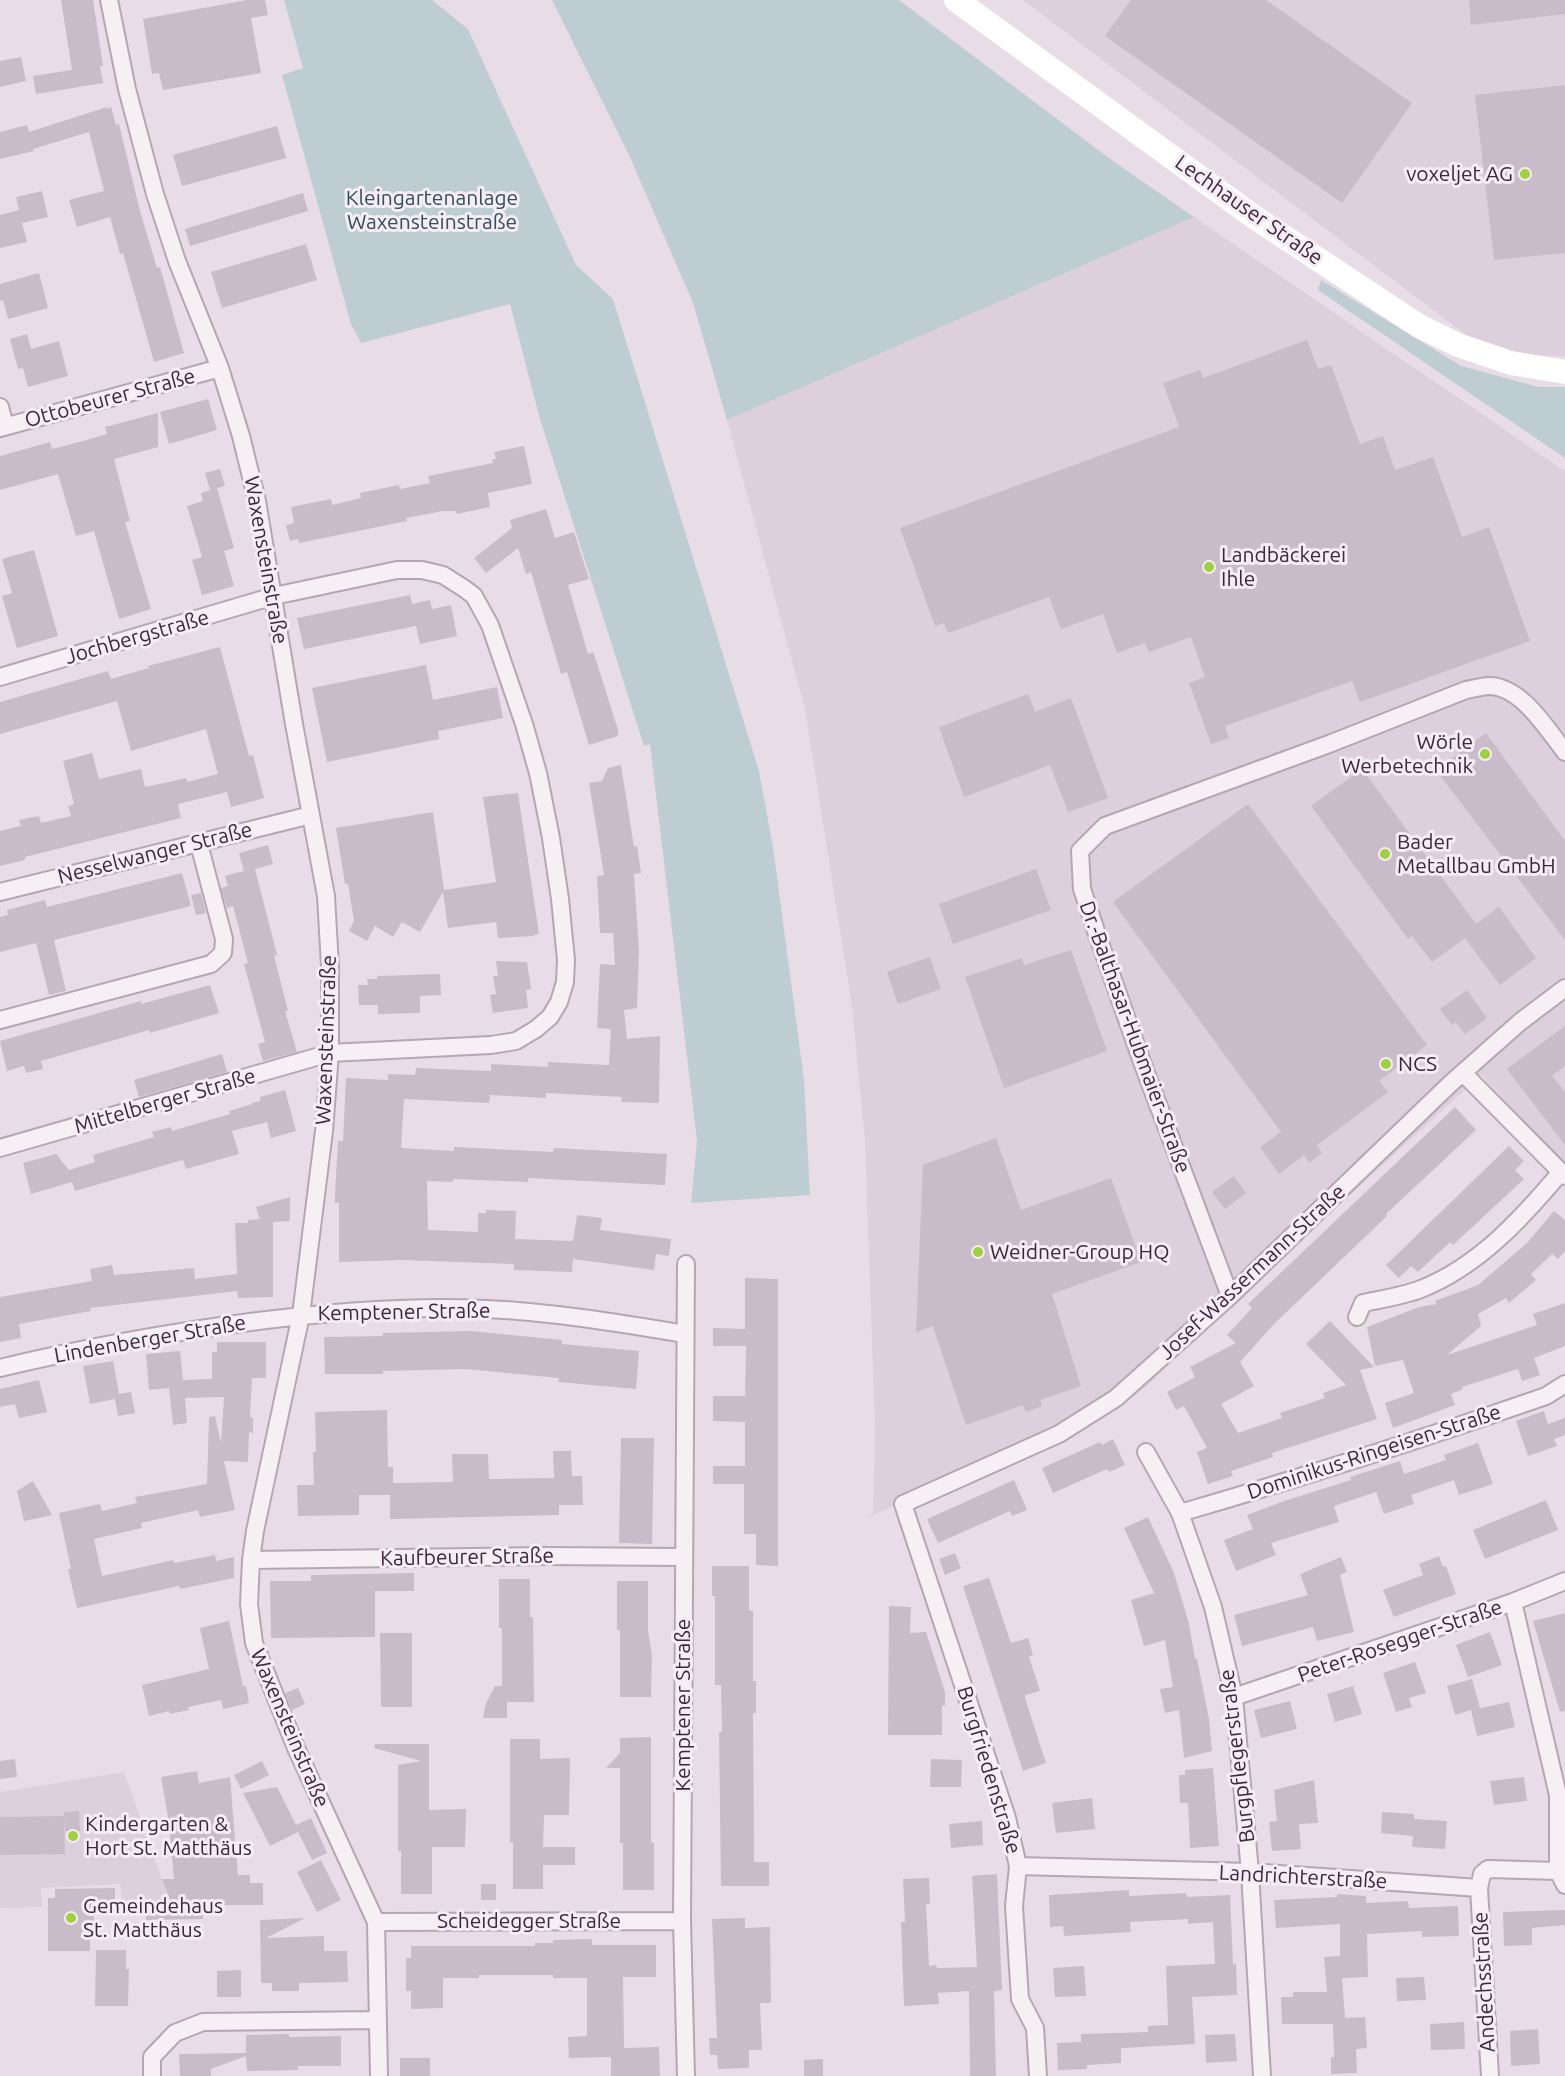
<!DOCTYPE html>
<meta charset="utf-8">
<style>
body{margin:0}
canvas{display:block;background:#e8dde6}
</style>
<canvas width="1565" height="2076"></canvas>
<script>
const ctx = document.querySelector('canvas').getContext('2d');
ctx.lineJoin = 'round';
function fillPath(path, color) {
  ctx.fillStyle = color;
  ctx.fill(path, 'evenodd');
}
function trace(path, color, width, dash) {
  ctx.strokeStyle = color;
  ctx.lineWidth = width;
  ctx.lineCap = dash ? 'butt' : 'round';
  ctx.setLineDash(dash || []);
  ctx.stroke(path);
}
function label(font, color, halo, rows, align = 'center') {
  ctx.font = font + ' Ubuntu,sans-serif';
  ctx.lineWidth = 6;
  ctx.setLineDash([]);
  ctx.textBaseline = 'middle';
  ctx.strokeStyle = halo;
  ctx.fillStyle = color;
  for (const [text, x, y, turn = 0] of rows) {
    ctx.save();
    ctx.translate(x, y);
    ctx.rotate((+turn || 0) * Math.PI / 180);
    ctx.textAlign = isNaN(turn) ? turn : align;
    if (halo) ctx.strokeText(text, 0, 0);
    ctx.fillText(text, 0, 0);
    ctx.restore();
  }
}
const built = new Path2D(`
 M1023 0H1565V356L1521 355 1474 341Z
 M1194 217 1565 471V1164L1481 1075 1228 1307 1146 1387 1107 1414 866 1518 873 1512 875 1429 865 1141 852 1006 805 709 727 420Z
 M124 1772 170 1902 123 1903 120 1884 41 1888 42 1907 0 1908V1792Z`);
const green = new Path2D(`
 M284 0H432L468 29 576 265 613 299 759 771 773 847 804 1080 810 1195 691 1203 697 1141 650 744 644 746 540 419 510 304 361 343 351 324 282 75 303 68Z
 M552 0H899L1113 161 1194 217 727 420 693 303 629 155Z
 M1321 280 1461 366 1539 387H1565V458L1318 290Z`);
const building = new Path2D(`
 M61 0H93L103 66H100L103 83 36 94 33 76 72 70Z
 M247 0H265L268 15 251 18 261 73 163 90 159 73 152 74 143 19Z
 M1131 0H1266L1412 103 1342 203 1105 36Z
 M1469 0H1565V14L1471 25Z
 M21 57 26 81 0 87V61Z
 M1565 85V253L1494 260 1475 95Z
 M107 107V109L111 107 116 125 119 124 140 211 157 268 160 267 184 353 154 362 123 253 120 254 110 217 77 227 69 200 104 191 89 132 33 149 34 151 0 159V132L27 125 29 132Z
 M277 126 286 158 182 186 173 155Z
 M42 191 48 217 22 223 27 242 0 248V215L19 210 16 197Z
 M303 193 308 211 190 246 185 229Z
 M306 244 317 280 222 308 211 272Z
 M39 273 48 308 8 319 3 300 0 301V284Z
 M27 334 31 349 59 341 68 376 28 387 23 368 18 369 10 339Z
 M1307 340 1318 369 1331 365 1360 444 1383 436 1395 470 1433 457 1462 537 1489 527 1530 641 1360 702 1352 681 1225 726 1229 738 1211 744 1189 683 1205 677 1191 637 1149 652 1145 643 1117 653 1103 614 1061 629 1049 597 948 633 944 623 935 626 900 528 1179 427 1163 383 1200 370 1203 378Z
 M208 399 217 430 169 444 160 412Z
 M158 413V447L114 459 130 521 125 522 151 609 119 619 94 531 76 536 58 474 0 490V456L50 442 52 449 83 441 107 434 105 427Z
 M524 446 532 484 488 493 490 507 457 514 456 511H443L406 518 407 521 299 543 298 539 290 541 286 525 294 523 291 507 331 499 332 505 361 498 360 493 399 485 400 489 430 483 428 476 493 463 492 459H496L494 452Z
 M220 469 225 486 210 490 205 473Z
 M217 488 234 548 224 551 234 586 202 595 192 560 202 557 187 506 203 501 201 493Z
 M546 509 555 538 574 532 589 579 568 585 588 654 593 652 597 663 618 730V736L589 745 567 672 561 674 531 572 526 574 518 548 486 573 474 558 512 528 510 520Z
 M34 550 58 636 17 648 2 596 12 593 2 559Z
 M410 595 412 604 430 600 432 609 451 605 457 636 420 644 416 626 304 649 297 618Z
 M220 647 249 756 253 755 264 798 231 807 227 792 178 804 181 818 25 857V860L0 866V831L21 826 19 820 39 816 41 823 71 816 68 806 74 804 63 761 92 753 99 779 141 769 145 787 187 778V782L218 774 206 729 131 751 117 701 0 734V702L108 671 111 679 149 668 148 666Z
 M426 665 433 700 497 687 503 718 438 731 439 739 327 762 312 688Z
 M1028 694 1035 712 1071 698 1108 798 1068 812 1050 765 964 797 939 727Z
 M1486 733 1565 841V940L1436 770Z
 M621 765 634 847 637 846 641 873 634 874 639 951 637 1008 624 1010 627 1039 660 1036 659 1103 621 1102 622 1097 546 1093V1098L490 1095 489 1103 404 1099 401 1148 454 1151V1147L553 1152 554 1148 667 1154 665 1185 528 1178V1182L453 1179V1182L427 1181 428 1230 478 1232V1213H486V1210L516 1211 515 1239 573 1241 577 1215 602 1218 600 1230 671 1239 669 1256 656 1254 654 1270 573 1259 572 1272 514 1270V1264L402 1260 339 1262V1203H335V1194L338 1141H343L346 1078 388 1080V1074L415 1075 416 1068 491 1071V1064L548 1067V1062L609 1065 611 1029 597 1028 600 964 615 965 613 933H600L597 876 604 875 589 783 602 781 608 768Z
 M1362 769 1476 924 1499 907 1536 958 1500 985 1465 938 1432 962 1412 936 1408 939 1311 806Z
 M518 793 539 934 534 935V936L498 938 496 922 448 928 443 892 420 932 402 922 393 937 375 926 367 941 349 931 354 921 348 884H345L336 828 433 812 444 890 496 882 483 797Z
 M1248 804 1427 1045 1379 1081 1388 1092 1317 1145 1322 1153 1309 1163 1304 1155 1279 1174 1260 1147 1281 1132 1113 902Z
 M268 845 273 864 255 869 277 955 274 956 288 1011H285L297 1052 263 1061 258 1044 265 1042 244 964 248 963 233 906 227 908 221 888 228 886 225 876 244 871 239 853Z
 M1036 869 1051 910 953 944 939 904Z
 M182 873 191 906 54 940 66 991 49 995 36 943 0 952V917L8 915 7 910 45 900 47 907Z
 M201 893 206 913 196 915 191 895Z
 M1071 950 1107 1051 1004 1088 965 977 1022 958 1024 965Z
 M930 957 941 989 898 1004 887 972Z
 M496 961 527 962 531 989 526 990 528 1008 493 1013 490 995 496 994 493 976H498Z
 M440 974 441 995 420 996V1013L378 1014V1005H359L358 985H368L367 979H377V976Z
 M210 985 219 1013 150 1033 149 1030 41 1061 43 1069 26 1073 24 1066 7 1071 0 1041 141 1001V1004Z
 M1467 990 1487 1018 1465 1034 1456 1022 1452 1025 1440 1009Z
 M1565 1026V1066L1552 1076 1565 1092V1145L1507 1069Z
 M222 1054 227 1072 139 1097 134 1080Z
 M285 1090 296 1131 271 1138 267 1122 232 1131 239 1154 186 1169 183 1160 75 1191 72 1182 31 1194 23 1163 56 1154 69 1170 95 1162 93 1155 154 1137 152 1132 171 1127 172 1131 230 1114 229 1111 252 1104V1103L260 1101V1097Z
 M1455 1107 1476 1130 1386 1214 1387 1216 1274 1324 1240 1362 1254 1386 1221 1404 1238 1433 1282 1418 1280 1413 1325 1398 1323 1393 1346 1385 1306 1344 1330 1321 1374 1367 1360 1370 1377 1419 1272 1453 1273 1457 1231 1471 1233 1476 1208 1484 1197 1452 1207 1448 1184 1406 1176 1410 1167 1392 1195 1377 1190 1367 1236 1343 1227 1335 1252 1308 1248 1304Z
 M996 1138 1021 1210 1111 1178 1141 1262 1052 1294 1081 1386 1040 1400 1042 1406 1026 1412 1023 1405 966 1425 933 1326 916 1332 923 1165Z
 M1509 1146 1524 1161 1515 1170 1524 1179 1453 1245 1450 1242 1418 1272 1411 1266 1399 1278 1386 1265Z
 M1234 1176 1246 1193 1225 1209 1212 1192Z
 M290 1197V1221L273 1222V1297L238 1298 237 1291 90 1308 91 1311 19 1324 21 1338 0 1342V1297L92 1281 90 1269 112 1265 114 1275 194 1268 195 1279 237 1274 235 1223H248V1220L260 1219 256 1207Z
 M1554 1211 1565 1220V1251L1558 1259 1552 1254 1531 1274 1536 1280 1509 1303 1506 1298 1478 1314 1481 1326 1447 1355 1537 1325 1533 1314 1565 1303V1346L1534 1358 1540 1375 1522 1381 1518 1369 1462 1387 1463 1389 1451 1394 1455 1405 1393 1428 1385 1403 1414 1393 1403 1360 1375 1366 1367 1327 1419 1307 1437 1304 1435 1301 1478 1285 1527 1243Z
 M745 1278 778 1279V1566L756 1565V1534H744V1484H713V1466H745V1422L713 1421V1396H745L746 1346H713V1328L745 1329Z
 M471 1331 562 1340V1344L639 1351 636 1389 558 1382 559 1378 466 1369 383 1371V1374H325L324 1337 383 1336V1333Z
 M217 1342H266V1378H252L250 1417 253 1418V1433L249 1432 248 1462 224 1461 235 1510 200 1517 198 1510 141 1523 142 1528 94 1539 102 1576 174 1560V1563L215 1555 216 1561 234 1557V1578L180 1589 179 1586 77 1608 68 1569H71L59 1513 100 1504 102 1511 137 1503 135 1497 207 1484 209 1417 215 1416 221 1443 224 1397 185 1398 187 1423 173 1425 169 1388 149 1390 146 1354 180 1351 183 1380 212 1379V1352H217Z
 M113 1361 119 1394 131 1392 135 1413 118 1416 115 1399 90 1404 83 1366Z
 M39 1380 47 1412 19 1418 15 1404 0 1407V1389Z
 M387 1410 388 1467H393V1483L453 1482 452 1454H488L489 1479 554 1478 553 1451H571L572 1476H582L583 1505H559V1515L390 1519V1495H359V1515L298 1516 297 1485H314L313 1452H316L315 1412Z
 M1544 1411 1548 1424 1565 1418V1435L1554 1439 1557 1446 1528 1456 1516 1421Z
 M621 1438H654L652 1544 619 1543Z
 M1113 1439 1125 1465 1109 1472 1107 1469 1053 1493 1042 1468 1100 1442 1102 1445Z
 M1478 1443 1493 1484 1459 1495 1454 1480 1411 1495 1414 1504 1384 1514 1376 1492 1334 1506 1339 1522 1271 1543 1276 1555 1236 1571 1224 1540 1253 1529 1247 1515 1284 1501 1351 1480 1350 1477 1400 1461 1404 1474 1446 1460 1444 1455Z
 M1014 1480 1027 1510 1012 1516 1010 1511 938 1543 927 1519Z
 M33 1481 52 1515 24 1521 17 1491Z
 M1546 1500 1558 1530 1485 1559 1473 1530Z
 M1148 1517 1174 1573 1189 1624 1195 1659H1197L1209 1719 1212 1751 1184 1758 1179 1710 1165 1713 1160 1689 1173 1687 1165 1640 1144 1646 1131 1600 1154 1593 1124 1528Z
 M955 1553 961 1568 945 1575 939 1559Z
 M1439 1556 1443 1567 1446 1566 1456 1594 1394 1617 1383 1590 1423 1575 1419 1564Z
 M1341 1557 1347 1572 1340 1575 1354 1632 1317 1641 1313 1627 1242 1646 1234 1615 1308 1595 1300 1574Z
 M712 1566H749V1611H753V1681H756V1713H753L754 1856V1862H769V1886H721L719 1732H722L721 1685H715V1596H712Z
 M414 1573V1591H375V1637L271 1638 270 1581H311V1575Z
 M989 1578 1011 1643 1028 1638 1033 1655 1029 1657 1040 1691 1025 1695V1698L1046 1763 1023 1771 963 1586Z
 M499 1579H530V1617H533L534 1702H507V1718H483L486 1703 495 1686H502V1628H499Z
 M617 1581H648V1630L652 1656 651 1697H620V1630H617Z
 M889 1606 911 1607 910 1633 926 1632 945 1692V1706L942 1705V1735H888Z
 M1565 1613V1711L1560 1712 1533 1621Z
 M229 1621 243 1686H246L249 1703 223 1709 221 1700 188 1707 189 1710 170 1714 169 1711 149 1716 142 1685 209 1669 200 1628Z
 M1490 1632 1502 1665 1468 1677 1456 1645Z
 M380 1633H412V1707H381Z
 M1415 1662 1426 1693 1409 1698 1412 1707 1396 1712 1383 1673Z
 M1472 1679 1480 1708 1472 1710 1509 1702 1515 1727 1477 1736 1471 1710 1455 1715 1447 1686Z
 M1353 1686 1362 1714 1335 1722 1327 1694Z
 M298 1688 305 1704 292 1710 285 1693Z
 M1290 1701 1297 1729 1261 1738 1254 1710Z
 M651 1737V1843L654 1842V1890H623V1843H620V1768H606L620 1753V1738Z
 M510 1739H540V1759L570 1758 569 1815H544L543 1847H575V1865H543V1889H513V1842L510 1843Z
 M375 1744H429V1810L466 1809 465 1847H432V1894H401V1851H398V1765L421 1761 374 1748Z
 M15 1759 17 1777 0 1779V1761Z
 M931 1759 962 1760 961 1787H930Z
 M262 1761 269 1775 241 1789 234 1775Z
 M1213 1768 1219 1846 1190 1848 1188 1803H1180L1179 1775H1185V1770Z
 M197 1771 199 1783 230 1777 238 1875H250V1883H263V1905H216L215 1908H208V1911H203V1919L146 1920V1903H171L162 1879H174L169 1823 161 1777Z
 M1524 1777 1527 1801 1494 1805 1490 1781Z
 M1314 1780 1318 1823 1299 1824 1301 1849 1272 1851 1269 1822 1277 1821 1274 1790Z
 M277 1787 296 1825 311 1818 327 1853 312 1860 298 1832 270 1846 243 1793Z
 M1092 1798 1095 1829 1056 1833 1052 1803Z
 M79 1811 80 1831H65L64 1819 65 1854 0 1855V1817L64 1816V1812Z
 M1382 1812 1414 1814V1819L1447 1821 1445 1849 1412 1847 1413 1836 1381 1833Z
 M982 1821 983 1845 951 1848 949 1824Z
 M321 1860 341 1900 317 1912 297 1872Z
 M997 1874 1002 1990 994 1991 996 2076H970L969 1991 938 1993 939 2004 904 2006 901 1922H905L903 1879 929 1878 930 1904H926L929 1966 936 1965 937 1968 977 1967 972 1876Z
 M481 1884H496V1900H481Z
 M115 1888V1906L94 1907V1923L90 1927V1951H48V1898H55V1889Z
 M1129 1890V1896L1186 1893 1187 1897 1230 1895 1233 1964 1236 1963 1237 1995 1192 1997 1195 2044 1121 2048V2063L1087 2065V2069L1058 2070 1057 2043 1081 2042V2034L1148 2032V2026L1168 2025 1166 1966 1215 1964 1213 1922 1188 1924V1919L1130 1922 1131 1932 1064 1936 1063 1926 1050 1927 1049 1895Z
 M1337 1894 1366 1896V1903L1408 1901 1409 1908 1458 1906 1459 1936 1422 1937V1931L1367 1934 1368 1977 1342 1978 1345 2018 1365 2017 1367 2048 1356 2049 1357 2073 1331 2074V2057H1334L1333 2024H1282L1281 1997H1293V1992H1327L1324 1957 1340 1956V1924L1276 1928 1274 1900 1337 1897Z
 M1565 1910V1925L1532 1928V1945L1504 1946 1503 1912Z
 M305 1918 266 1938 324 1936V1951H347L348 1982 299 1983V1991H272V1983H261L260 1920Z
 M745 1918V1928L770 1927 771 2003H760L762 2050H749V2068L718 2069 717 2055H710L709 2038H717L712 1919Z
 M592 1939V1945H656V1977H623L624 2048 659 2047 660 2076H611V2057L569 2058 568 2037 587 2036V1978H553V1975H479V1978H443V2008L411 2009V1991H406V1958H411V1946H535V1943H553V1940Z
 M96 1950H126V1969H129L128 2006H95Z
 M1084 1966 1086 1996 1055 1997 1053 1968Z
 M241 1970V1997H217V1971Z
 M1424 1977 1426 2000 1397 2001 1396 1978Z
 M1464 2022 1465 2049 1431 2050 1430 2024Z
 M1538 2029 1540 2064 1511 2066 1510 2031Z
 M289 2034V2037L341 2036V2066H298V2070L247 2071 246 2056 211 2069V2076H180L179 2054 246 2053V2035Z
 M1235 2034 1237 2061 1206 2063 1205 2035Z
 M400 2058H430V2076H400Z
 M823 2059V2076H804V2060Z`);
const street = new Path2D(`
 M109 0 127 89 155 194 177 261 220 368 241 436 257 501 294 724 326 896 330 966V1053L324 1131 301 1315 255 1531 251 1560 249 1604 254 1643 296 1748 376 1922 379 2076
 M0 407 5 426
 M0 428 220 368
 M0 677 274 596 397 570H422L443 575 465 589 474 596 490 625 524 724 538 773 551 838 560 899 566 960 565 982 559 1002 550 1017 536 1029 516 1041 491 1045 330 1053 0 1148
 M0 892 311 815
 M0 1020 211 964 223 953 224 939 199 844
 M1463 1073 1565 1176
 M1230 1296 1142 1062 1097 934 1082 889 1080 851 1105 826 1329 744 1466 690C1473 689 1482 686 1489 686 1521 686 1547 729 1565 752
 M1357 1317 1363 1303C1382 1299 1403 1296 1421 1289 1479 1266 1522 1218 1561 1172
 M0 1368C83 1348 166 1333 250 1322 328 1312 408 1305 486 1309 553 1312 619 1323 685 1334
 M1146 1452 1180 1513 1213 1607 1234 1697 1250 1872 1262 2076
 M1180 1513C1304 1477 1425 1438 1546 1396L1565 1384
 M251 1560 546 1556 683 1557
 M1513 1602 1558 1795V1871
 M1234 1697 1513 1602 1565 1581
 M1018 1866 1250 1872 1479 1888 1482 1874 1488 1869 1558 1871 1565 1885
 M1479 1888 1490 2076
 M376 1922 682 1921
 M152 2076V2057L175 2033 203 2022 378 2020
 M686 2076 682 1921 686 1264
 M1038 2076 1035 2028 1020 1999 1014 1906 1018 1866 1007 1818 903 1504 1059 1434 1116 1398 1230 1296 1450 1084 1520 1022 1565 988`);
const secondary = new Path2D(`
 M956 0 1254 217 1419 326 1458 345 1511 363 1565 372`);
const markers = [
 [1525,174,6,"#9ed03f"],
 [1209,567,6,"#9ed03f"],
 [1485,754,6,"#9ed03f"],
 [1385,854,6,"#9ed03f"],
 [1386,1064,6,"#9ed03f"],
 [978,1252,6,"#9ed03f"],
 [73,1836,6,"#9ed03f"],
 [71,1918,6,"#9ed03f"]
];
const poiNames = [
 ["voxeljet AG",1513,174,"right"],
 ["Landbäckerei",1221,555],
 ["Ihle",1221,579],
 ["Wörle",1473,742,"right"],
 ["Werbetechnik",1473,766,"right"],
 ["Bader",1397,842],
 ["Metallbau GmbH",1397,866],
 ["NCS",1398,1064],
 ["Weidner-Group HQ",990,1252],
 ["Kindergarten &",85,1824],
 ["Hort St. Matthäus",85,1848],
 ["Gemeindehaus",83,1906],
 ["St. Matthäus",83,1930]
];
const parkNames = [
 ["Kleingartenanlage",432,198],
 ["Waxensteinstraße",432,222]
];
const streetNames = [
 ["Lechhauser Straße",1249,210,35],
 ["Ottobeurer Straße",110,398,-15],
 ["Waxensteinstraße",266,560,80],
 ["Jochbergstraße",137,637,-16],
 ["Nesselwanger Straße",155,853,-14],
 ["Dr.-Balthasar-Hubmaier-Straße",1135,1037,70],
 ["Waxensteinstraße",326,1040,-88],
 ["Mittelberger Straße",165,1101,-16],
 ["Josef-Wassermann-Straße",1252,1272,-43],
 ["Kemptener Straße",404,1312,-1],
 ["Lindenberger Straße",150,1339,-10],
 ["Dominikus-Ringeisen-Straße",1374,1452,-18],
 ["Kaufbeurer Straße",467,1557,-1],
 ["Peter-Rosegger-Straße",1400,1641,-19],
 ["Kemptener Straße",683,1705,-90],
 ["Waxensteinstraße",290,1728,67],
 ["Burgpflegerstraße",1237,1756,-97],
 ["Burgfriedenstraße",989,1770,73],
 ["Landrichterstraße",1303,1877,3],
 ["Scheidegger Straße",529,1921],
 ["Andechsstraße",1484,1982,-93]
];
fillPath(built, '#ddcfdb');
fillPath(green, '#becdd2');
fillPath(building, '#cabbc8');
trace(street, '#b5a6b3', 20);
trace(street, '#f6f0f5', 16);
trace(secondary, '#fff', 24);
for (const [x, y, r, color] of markers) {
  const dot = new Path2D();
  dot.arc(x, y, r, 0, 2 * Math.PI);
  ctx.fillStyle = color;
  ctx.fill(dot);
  trace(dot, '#f5edf5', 2);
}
label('21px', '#3e273b', '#f5edf5', poiNames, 'left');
label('21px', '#344e5a', '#f5edf5', parkNames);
label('21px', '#3e273b', '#f5edf5', streetNames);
</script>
